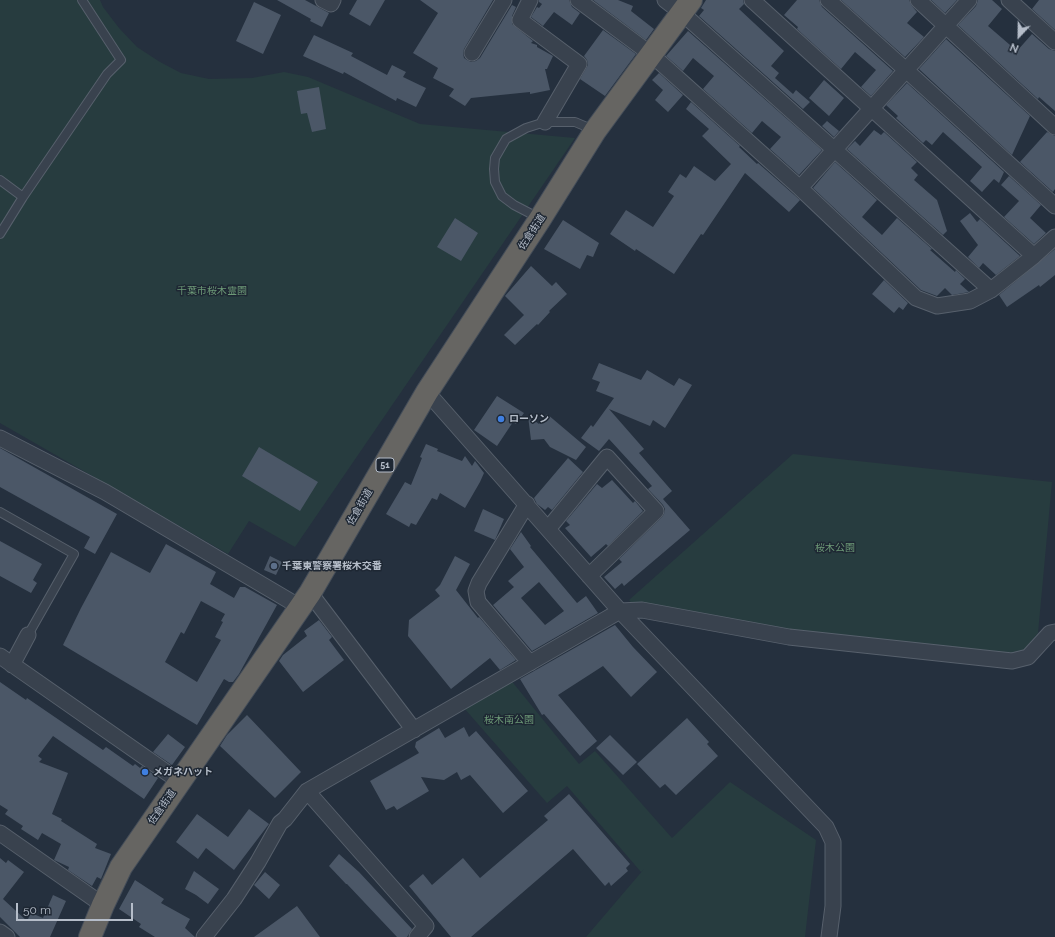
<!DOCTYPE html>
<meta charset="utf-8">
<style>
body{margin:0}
#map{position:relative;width:1055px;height:937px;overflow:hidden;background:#25303e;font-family:Raleway,sans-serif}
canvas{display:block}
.north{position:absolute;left:999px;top:16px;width:40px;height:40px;-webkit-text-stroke:3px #1e2733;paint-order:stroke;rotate:202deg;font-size:11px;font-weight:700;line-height:16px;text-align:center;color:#b5bdc9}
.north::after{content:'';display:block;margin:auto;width:14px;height:18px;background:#b5bdc9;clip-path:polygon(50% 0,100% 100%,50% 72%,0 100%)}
.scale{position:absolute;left:16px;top:903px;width:117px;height:18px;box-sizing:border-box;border:2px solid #b5bdc9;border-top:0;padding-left:5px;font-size:12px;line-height:14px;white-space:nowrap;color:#b5bdc9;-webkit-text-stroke:3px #1e2733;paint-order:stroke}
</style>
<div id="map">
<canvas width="1055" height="937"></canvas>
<div class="north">N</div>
<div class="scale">50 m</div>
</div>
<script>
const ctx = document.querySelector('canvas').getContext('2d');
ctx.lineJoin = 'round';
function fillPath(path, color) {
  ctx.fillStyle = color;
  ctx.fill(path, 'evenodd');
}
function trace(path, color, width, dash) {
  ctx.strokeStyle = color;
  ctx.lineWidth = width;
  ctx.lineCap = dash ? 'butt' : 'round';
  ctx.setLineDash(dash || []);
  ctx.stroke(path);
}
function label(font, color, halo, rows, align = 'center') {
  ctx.font = font + ' Raleway,"Noto Sans JP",sans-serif';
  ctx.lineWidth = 3;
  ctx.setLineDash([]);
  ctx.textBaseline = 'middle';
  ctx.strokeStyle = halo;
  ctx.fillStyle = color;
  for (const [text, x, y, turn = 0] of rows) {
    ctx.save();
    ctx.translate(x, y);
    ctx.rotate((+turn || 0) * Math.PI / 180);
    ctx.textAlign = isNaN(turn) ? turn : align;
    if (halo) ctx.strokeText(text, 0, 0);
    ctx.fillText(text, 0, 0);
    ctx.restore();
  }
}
const green = new Path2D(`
 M0 0H100L103 7 119 28 137 47 160 62 181 73 209 79 252 78 284 72 308 77 420 124 575 138 295 547 249 521 228 554 0 423Z
 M793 454 1052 482 1038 633 1019 656 777 631 634 606 629 600Z
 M510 679 579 764 595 751 672 838 730 782 816 840 805 937H586L644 869 641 872 567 786 547 803 464 708Z`);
const building = new Path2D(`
 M277 0H305L329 13 322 27 310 21 311 19Z
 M357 0H385L370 26 349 14Z
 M420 0H493L464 49 463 53 464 58 467 60 471 62 476 61 480 58 512 5 516 7 512 16V24L533 41 531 43 537 45V47L553 56 547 69H545L550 90 530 94V92L471 98 465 106 449 96 454 89 433 78 438 68 413 53 438 13Z
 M539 0H569L572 7 580 13 572 25 554 12 543 26 531 17 537 7 539 8 542 4 539 2Z
 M593 0H618L633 6 631 11 654 29 646 40Z
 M706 0H743L744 4 739 9 784 51 771 66 779 73 775 78 793 94 796 90 810 102 803 109 699 16 704 10 701 8Z
 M797 0H819L822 7 893 71 871 96 861 87 876 70 855 52 841 69 797 29 798 27 784 15Z
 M841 0H909L912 6 917 12 907 23 924 37 905 57Z
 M931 0H957L945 13Z
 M978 0H992L1002 9 988 26 1017 51 1032 34 1049 49 1055 51V111L1039 97 1038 99 958 25 976 6Z
 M1039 0H1055V30L1032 9Z
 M254 2 281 15 263 54 236 41Z
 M603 30 636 54 605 96 580 79 588 65 587 60 584 56Z
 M688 31 822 150 799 175 770 149 781 137 762 121 752 133 703 89 714 76 693 58 683 71 666 56Z
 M314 35 353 53 351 56 387 75 392 65 406 72 403 77 426 88 416 107 397 98 396 101 344 72 343 74 303 56Z
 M946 39 1030 116 1012 155 919 69Z
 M659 73 683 95 668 112 655 100 663 90 652 80Z
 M824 80 844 98 829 116 809 98Z
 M907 83 1004 172 999 183 994 179 993 180 982 192 970 181 982 167 943 132 932 145 926 140 923 143 896 118 898 116 886 105Z
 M319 87 326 129 312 132 307 113 301 114 297 91Z
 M691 102 740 146 739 147 757 164 758 163 800 200 789 212 745 173 703 235 701 234 674 274 636 249 635 251 610 234 626 210 653 227 674 196 668 192 680 174 686 178 694 166 715 181 731 164 702 136 709 129 686 109Z
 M827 121 839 131 834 137 822 126Z
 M874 130 881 135 884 132 917 162 911 168 918 175 914 180 937 200 947 231 943 235 847 149 855 141 860 146Z
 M1047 132 1055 136V189L1053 192 1020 162Z
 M835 162 877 200 862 217 882 235 897 218 932 249 930 250 955 272 956 270 965 279 960 284 969 292 952 295 945 288 937 296 921 290 813 188Z
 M1009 176 1041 205 1030 218 1046 233 1034 244 1004 217 1019 201 1001 185Z
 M970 213 977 222 980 219 1020 256 996 275 983 263 979 268 968 257 978 245 960 221Z
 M455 218 478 233 461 261 437 247Z
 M563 220 599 243 593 257 587 255 580 269 544 249Z
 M1055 249V275L1040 287 1039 285 1007 307 999 295Z
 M531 266 552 286 556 282 567 294 549 311 550 312 538 325 537 324 515 345 504 335 524 315 505 296Z
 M884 280 908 303 903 310 899 307 894 313 872 294Z
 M599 363 641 380 647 370 674 386 679 378 692 385 665 428 653 420 650 426 609 409 644 449 639 453 672 491 663 499 690 530 624 586 622 583 615 589 604 577 622 562 619 559 662 517 664 514 665 509 663 505 648 489 652 486 609 439 599 451 581 438 591 425 593 427 614 398 596 391 600 382 592 379Z
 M497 396 524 413 516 424 513 422 497 446 474 430Z
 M547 414 586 447 576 460 550 447 544 439 531 440 528 416 539 424Z
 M426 444 438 449 437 451 462 461 465 456 472 466 475 461 484 473 480 482 465 508 440 493 437 500 432 498 416 525 411 523 409 527 386 514 405 482 411 485 422 458 420 457Z
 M259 447 318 482 300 511 242 476Z
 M0 448 117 514 95 554 84 548 90 537 0 487Z
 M568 458 583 472 552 510 548 507 545 510 537 504 534 498Z
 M612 480 633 503 635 501 643 511 608 546 606 544 591 557 565 528 570 525 566 521 597 484 602 488Z
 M483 509 504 519 495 540 474 531Z
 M521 532 531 546 530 547 577 603 586 596 598 613 532 651 493 605 514 587 508 581 524 567 510 549ZM539 582 564 611 545 625 521 598Z
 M0 541 42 564 33 580 37 583 31 593 0 576Z
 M166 544 216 572 210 584 234 598 240 587H245L277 605 239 674 233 682H229L224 679 197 725 63 645 81 608 111 552 150 573ZM201 601 225 614 221 621 223 622 215 637 221 640 197 682 165 662 181 632 184 634Z
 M270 556 282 562 276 575 264 570Z
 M455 556 470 564 456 590 478 618 479 617 516 660 500 670 490 658 451 689 408 636 409 620 440 596 435 590 440 585Z
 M319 620 332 637 329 640 344 660 303 692 279 661 283 655 307 636 304 631Z
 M615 625 633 647 657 672 631 697 603 666 558 695 597 741 580 756 544 714 542 715 520 679Z
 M0 682 26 700 27 698 103 750 106 747 133 766 135 764 140 768 142 766 158 778 144 799 53 736 38 756 42 759 39 762 68 773 52 814 62 819 61 821 97 844 95 848 111 854 101 879 97 877 92 886 68 870 69 867 54 860 61 844 42 833 38 840 21 829 23 826 5 814 8 810 0 805Z
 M247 715 301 772 275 798 220 746 227 735Z
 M687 718 709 742 707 744 718 756 676 795 665 784 660 788 637 764Z
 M464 727 469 737 476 731 528 791 503 813 470 775 461 780 457 772 444 780 421 777 429 791 397 810 394 806 386 810 370 781 419 753 415 747 416 742 439 728 445 738Z
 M168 734 185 747 172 765 153 752Z
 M610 735 637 762 623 775 596 748Z
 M569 794 630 864 626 868 628 871 611 886 609 882 605 886 573 849 471 937H451L409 886 423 874 432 885 463 858 480 878 548 820 544 816Z
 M249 809 269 824 234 870 206 848 198 859 176 842 197 814 228 837Z
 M339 854 359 872 412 929 407 937H397L347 884H346L329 866Z
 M0 858 6 863 8 860 24 872 3 899 27 921 31 913 43 918 53 895 66 901 50 937H20L0 917Z
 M194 871 219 889 208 904 196 895 185 889Z
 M265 872 280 885 269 899 254 885Z
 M135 880 164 899 161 903 190 919 185 928 195 937H155L139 927 141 924 119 909Z
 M297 906 320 937H254Z`);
const service = new Path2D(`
 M0 180 23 197
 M539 218 514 205 502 196 495 182 494 169 495 158 506 139 526 128 545 122H575L594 130
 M0 234 23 197 107 74 121 60 82 0
 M0 512 74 554 28 635`);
const minor = new Path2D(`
 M323 0 331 4 333 0
 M530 0 520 20 579 64 545 122
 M578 0 652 55 800 188 916 298 937 306 970 301 991 290 1034 256 1055 237
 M665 0 682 13 991 290
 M752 0 1034 256
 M828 0 906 70 1055 206
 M918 0 1055 127
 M1009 0 1055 42
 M472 53 504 0
 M800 188 969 0
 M427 392 620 611 826 827 833 842V906L829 937
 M0 438 105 492 300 607
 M527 504 479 583 476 591 478 602 530 663
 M548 529 607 457 656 511 589 576
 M310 593 414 730
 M0 656 179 781
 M12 665 28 635
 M307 791 426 926 417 937
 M0 833 103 905
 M0 932 7 937
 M204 937 234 899 258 862 280 823 285 819 307 791 620 611 642 610 789 637 1012 661 1028 657 1050 633 1055 632`);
const trunk = new Path2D(`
 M90 937 103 905 121 867 310 593 427 392 540 219 595 131 691 0`);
const markers = [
 [501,419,4,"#3f7fe0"],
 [274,566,4,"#5c6f8a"],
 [145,772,4,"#3f7fe0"]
];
const shields = [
 [385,465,18]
];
const shieldNames = [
 ["51",385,465]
];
const streetNames = [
 ["佐倉街道",532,232,-57],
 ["佐倉街道",360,507,-60],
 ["佐倉街道",162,807,-55]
];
const parkNames = [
 ["千葉市桜木霊園",212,291],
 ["桜木公園",835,548],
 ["桜木南公園",509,720]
];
const poiNames = [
 ["ローソン",509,419],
 ["千葉東警察署桜木交番",282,566],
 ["メガネハット",153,772]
];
fillPath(green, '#273c3f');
fillPath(building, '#4b5767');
trace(service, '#57606c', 10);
trace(minor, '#57606c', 17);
trace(trunk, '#444d59', 24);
trace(service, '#39424e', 8);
trace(minor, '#39424e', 15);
trace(trunk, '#666562', 22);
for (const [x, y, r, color] of markers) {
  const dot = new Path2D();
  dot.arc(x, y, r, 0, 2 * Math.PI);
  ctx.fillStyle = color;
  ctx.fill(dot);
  trace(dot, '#1e2733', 1.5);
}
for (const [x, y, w] of shields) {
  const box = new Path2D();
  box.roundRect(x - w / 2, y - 7, w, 14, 3);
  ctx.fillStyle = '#1e2733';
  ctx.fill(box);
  trace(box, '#b5bdc9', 1);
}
label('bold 9px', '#b5bdc9', null, shieldNames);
label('10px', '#b5bdc9', '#1e2733', streetNames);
label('10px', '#6d9a77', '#1e2733', parkNames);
label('bold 10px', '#b5bdc9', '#1e2733', poiNames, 'left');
</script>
